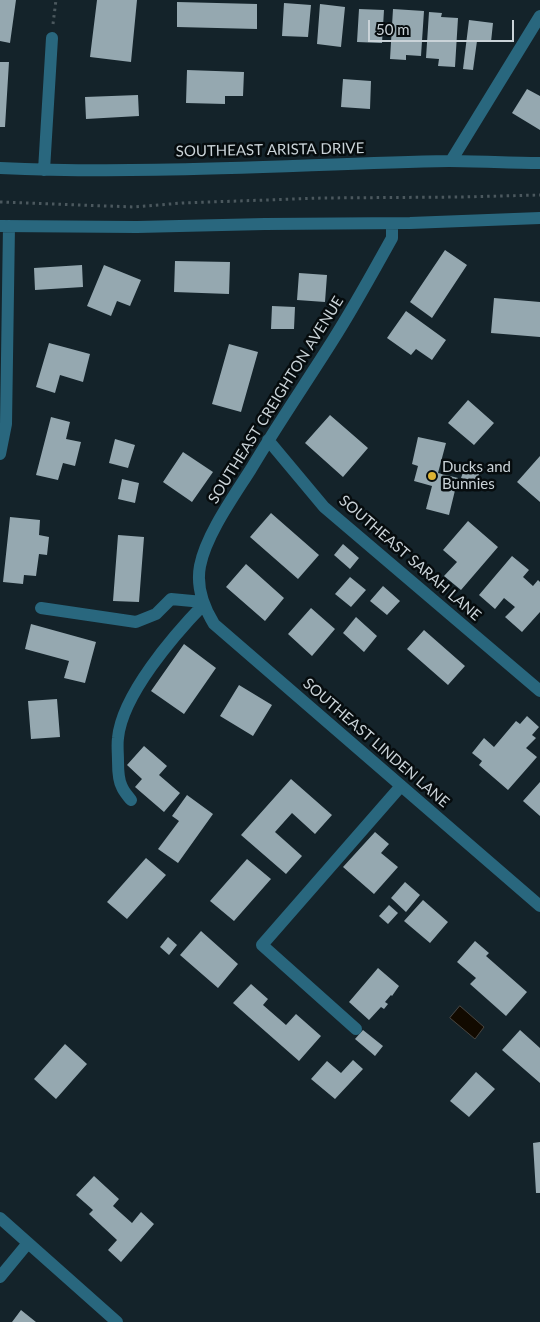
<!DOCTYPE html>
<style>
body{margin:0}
#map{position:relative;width:540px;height:1322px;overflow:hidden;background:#14232a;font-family:Lato,sans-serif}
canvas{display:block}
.scale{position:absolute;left:368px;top:20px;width:146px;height:22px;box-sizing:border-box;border:2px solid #cad3d8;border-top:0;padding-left:6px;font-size:15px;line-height:18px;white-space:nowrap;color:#cad3d8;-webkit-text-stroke:4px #060c0e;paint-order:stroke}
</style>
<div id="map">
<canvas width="540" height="1322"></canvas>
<div class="scale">50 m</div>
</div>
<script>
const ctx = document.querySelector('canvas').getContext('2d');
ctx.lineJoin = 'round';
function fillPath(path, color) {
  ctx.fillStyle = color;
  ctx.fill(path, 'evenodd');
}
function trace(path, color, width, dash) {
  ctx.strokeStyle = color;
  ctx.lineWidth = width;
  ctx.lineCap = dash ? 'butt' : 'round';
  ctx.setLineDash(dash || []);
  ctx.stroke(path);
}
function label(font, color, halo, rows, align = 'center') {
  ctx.font = font + ' Lato,sans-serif';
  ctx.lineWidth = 5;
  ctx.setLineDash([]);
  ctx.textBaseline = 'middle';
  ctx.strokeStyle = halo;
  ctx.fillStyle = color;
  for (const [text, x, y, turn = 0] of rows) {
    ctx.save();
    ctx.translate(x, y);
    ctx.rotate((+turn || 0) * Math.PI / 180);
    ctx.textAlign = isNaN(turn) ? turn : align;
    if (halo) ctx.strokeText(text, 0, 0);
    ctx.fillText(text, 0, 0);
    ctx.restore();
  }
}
const water = new Path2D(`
 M460 1006 484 1027 475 1039 450 1018Z`);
const building = new Path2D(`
 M0 0H16L10 43 0 41Z
 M97 0H137L131 62 90 57Z
 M177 2 257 4V29L177 27Z
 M284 3 311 5 308 37 282 36Z
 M320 4 345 7 341 47 317 44Z
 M359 9 384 10 382 43 357 42Z
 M393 9 424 11 421 56 406 55V60L390 59Z
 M429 12 442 13 441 17 458 18 455 67 438 66 439 59 426 58Z
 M469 20 493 23 491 42 477 41 473 70 463 69Z
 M0 62H9L5 127H0Z
 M187 70 244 72 243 96H225V104L186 103Z
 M343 79 371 81 370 109 341 107Z
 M527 89 540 96V130L512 113Z
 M138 95 139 116 86 119 85 97Z
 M445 250 467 265 432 318 410 302Z
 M175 261 230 262 229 294 174 292Z
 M82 265 83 287 35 290 34 268Z
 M104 265 141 280 130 306 117 301 111 316 87 306Z
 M299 273 327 275 325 302 297 300Z
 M494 298 540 302V337L491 333Z
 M272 306 295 307 294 329H271Z
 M406 311 446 340 432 360 416 349 411 355 387 338Z
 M49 343 90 354 83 382 60 375 55 393 36 387Z
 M229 344 258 352 241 412 212 404Z
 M468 400 494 423 474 445 448 423Z
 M330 415 368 448 343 477 305 443Z
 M51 417 70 422 66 439 81 442 75 466 63 463 58 480 36 475Z
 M418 437 446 443 438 473 458 478 449 515 426 509 432 486 414 481 418 466 412 464Z
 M115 439 135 445 128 468 109 463Z
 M183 452 213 472 192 502 163 482Z
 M540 456V502L517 482Z
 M466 464 481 469 474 488 466 485 467 480 461 478Z
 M122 479 139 483 135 503 118 499Z
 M271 513 319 555 298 579 250 537Z
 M10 517 40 520 39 535 49 537 47 555 39 554 36 576 24 575 23 584 3 582Z
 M468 521 498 547 461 590 444 576 457 562 443 550Z
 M118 535 144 537 139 602 113 601Z
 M343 544 359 558 350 569 334 555Z
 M512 556 529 570 523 577 533 586 538 580 540 582V612L522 632 505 617 515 607 504 598 495 609 479 595Z
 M246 564 284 598 265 621 226 587Z
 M350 577 366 590 351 607 335 594Z
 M383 586 400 601 387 615 370 601Z
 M311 608 335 629 312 656 288 634Z
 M356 617 377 636 364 652 343 633Z
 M31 624 96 642 85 683 64 678 69 661 25 649Z
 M424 630 465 666 448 685 407 649Z
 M184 644 216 668 184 714 151 691Z
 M239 685 272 705 253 736 220 716Z
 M57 699 60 737 31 739 28 701Z
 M527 716 539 727 532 735 536 738 526 748 537 757 508 790 479 765 482 761 472 753 484 738 494 747 516 721 520 724Z
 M144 746 167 766 159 775 180 793 164 812 135 787 142 779 127 765Z
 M291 779 332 815 315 834 292 813 275 832 302 856 286 874 241 835Z
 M540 782V816L523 801Z
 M187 795 213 814 178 863 158 849 179 821 172 816Z
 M375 832 389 844 381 853 398 867 374 894 343 867Z
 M146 858 166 875 127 919 107 902Z
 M247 859 271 879 234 921 210 901Z
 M405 882 420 895 406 912 391 898Z
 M423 900 448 922 430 943 404 921Z
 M389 905 398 913 388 924 379 916Z
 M201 931 238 964 218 988 180 955Z
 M168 937 177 945 169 955 160 947Z
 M475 941 489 953 486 956 527 992 506 1016 470 984 476 978 457 962Z
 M378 968 399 986 392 996 391 995 385 1002 388 1004 384 1009 381 1007 369 1020 349 1002Z
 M251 984 268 999 263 1005 286 1025 296 1014 321 1036 299 1061 233 1003Z
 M363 1030 383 1046 375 1056 355 1039Z
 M520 1030 540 1048V1083L502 1050Z
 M65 1044 87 1064 56 1099 34 1079Z
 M353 1060 363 1069 335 1099 311 1079 327 1061 341 1073Z
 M476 1072 495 1089 469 1117 450 1101Z
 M540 1142V1193H536L533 1143Z
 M94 1176 119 1199 113 1206 132 1223 141 1212 154 1224 121 1262 108 1250 117 1240 89 1214 93 1210 76 1195Z
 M21 1310 36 1322H12Z`);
const path = new Path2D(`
 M53 24 56 0
 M0 202 134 207 182 203 322 198 462 197 540 195`);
const minor = new Path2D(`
 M451 161 540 16
 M0 168C150 175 300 164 449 161 479 161 510 163 540 163
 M44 170 52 38
 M392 224V238C373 272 354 307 333 340 306 383 277 425 251 469 234 496 206 535 200 566 196 587 203 606 214 624L540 906
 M0 226 137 227 265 224 410 223 540 218
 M268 440 324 507 540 691
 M0 454 6 424 9 226
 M41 608 136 622 156 614 171 599 203 602
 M131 800C128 796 124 792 122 787 118 780 118 768 118 761 118 753 117 745 118 738 122 695 174 635 204 604
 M356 1029 262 945 401 786
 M0 1218 117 1322
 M0 1277 28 1243`);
const markers = [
 [432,476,5,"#dcb233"]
];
const streetNames = [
 ["SOUTHEAST ARISTA DRIVE",270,150,-1],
 ["SOUTHEAST CREIGHTON AVENUE",276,400,-58],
 ["SOUTHEAST SARAH LANE",410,558,41],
 ["SOUTHEAST LINDEN LANE",376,743,41]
];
const poiNames = [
 ["Ducks and",442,467],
 ["Bunnies",442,484]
];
fillPath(water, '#120a00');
trace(water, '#494641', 1);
fillPath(building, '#95a8b0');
trace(path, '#4b585e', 3, [2.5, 4]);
trace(minor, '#29677e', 12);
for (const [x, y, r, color] of markers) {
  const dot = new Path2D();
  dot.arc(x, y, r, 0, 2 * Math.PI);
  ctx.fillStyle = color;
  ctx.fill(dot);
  trace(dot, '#060c0e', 2);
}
label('15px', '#cad3d8', '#060c0e', streetNames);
label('15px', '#cad3d8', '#060c0e', poiNames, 'left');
</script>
